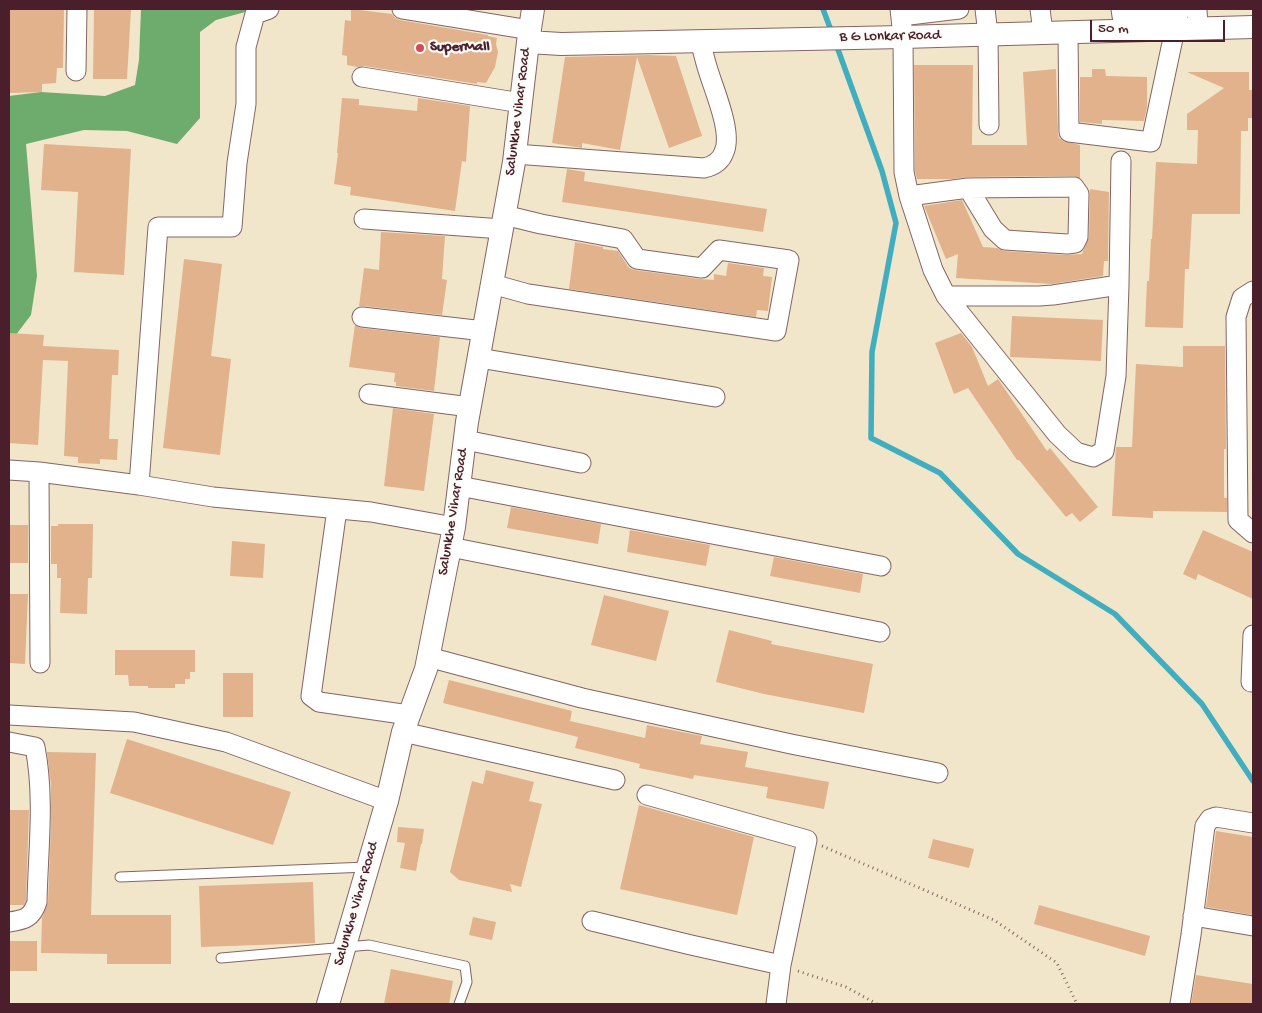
<!DOCTYPE html>
<style>
body{margin:0}
#map{position:relative;width:1262px;height:1013px;overflow:hidden;background:#f1e6ca;font-family:"Gochi Hand",sans-serif}
canvas{display:block}
.frame{position:absolute;inset:0;border:10px solid #4a1f2b;pointer-events:none}
.scale{position:absolute;left:1090px;top:20px;width:135px;height:22px;box-sizing:border-box;border:2px solid #4a1f2b;border-top:0;padding-left:6px;font-size:15px;line-height:18px;white-space:nowrap;color:#4a1f2b;-webkit-text-stroke:4px #fdfcf7;paint-order:stroke}
</style>
<div id="map">
<canvas width="1262" height="1013"></canvas>
<div class="frame"></div>
<div class="scale">50 m</div>
</div>
<script>
const ctx = document.querySelector('canvas').getContext('2d');
ctx.lineJoin = 'round';
function fillPath(path, color) {
  ctx.fillStyle = color;
  ctx.fill(path, 'evenodd');
}
function trace(path, color, width, dash) {
  ctx.strokeStyle = color;
  ctx.lineWidth = width;
  ctx.lineCap = dash ? 'butt' : 'round';
  ctx.setLineDash(dash || []);
  ctx.stroke(path);
}
function label(font, color, halo, rows, align = 'center') {
  ctx.font = font + ' "Gochi Hand",sans-serif';
  ctx.lineWidth = 4.5;
  ctx.setLineDash([]);
  ctx.textBaseline = 'middle';
  ctx.strokeStyle = halo;
  ctx.fillStyle = color;
  for (const [text, x, y, turn = 0] of rows) {
    ctx.save();
    ctx.translate(x, y);
    ctx.rotate((+turn || 0) * Math.PI / 180);
    ctx.textAlign = isNaN(turn) ? turn : align;
    if (halo) ctx.strokeText(text, 0, 0);
    ctx.fillText(text, 0, 0);
    ctx.restore();
  }
}
const forest = new Path2D(`
 M141 9H256L216 20 200 32V118L177 144 127 131 84 130 26 144 37 276 31 315 9 344V96L41 92 105 96 135 85 139 60Z`);
const stream = new Path2D(`
 M823 9 832 33
 M836 44 882 171 896 223 872 352 871 438 940 473 1018 554 1115 614 1202 704 1253 781`);
const building = new Path2D(`
 M9 9H64L63 68H57L56 83 42 84V92L9 93Z
 M94 9H131L127 79H93Z
 M351 9 392 14 395 18 400 20 488 35V36L497 38 496 44 498 52 495 67 486 83 477 82V84L364 66 357 67 347 65V56L342 55 345 20 351 21Z
 M648 55 676 56 702 136 669 148 637 57 620 150 582 143V148L552 143 565 57Z
 M914 65H973L972 145H1027L1023 72 1056 69 1058 133 1059 138 1063 141 1080 145V178L1074 176 968 177 953 179H917L915 171Z
 M1092 69H1105L1106 76 1147 77V107L1144 121 1102 120V124L1080 122V77H1092Z
 M1187 72H1249V90H1253V118H1248V131H1241L1240 214H1192L1189 269H1185L1183 328 1145 327 1147 281H1149L1151 239H1152L1156 162 1197 164 1198 130H1187V114L1224 88Z
 M342 98 359 99V105L417 111 418 98 470 106 466 162 462 161 455 211 350 195 351 187 334 184 338 153H337Z
 M44 144 131 149 124 275 74 272 78 192 41 190Z
 M567 169 585 172 584 181 767 209 763 232 562 202Z
 M1090 189 1109 192 1108 261H1104L1103 276 1052 284 956 278 958 254 946 259 924 206 962 200 983 247 997 248 1004 251 1066 255 1082 254 1089 237Z
 M381 232 445 236 442 279 447 280 442 315 363 306H359L364 268 379 270Z
 M575 242 603 247V249L618 251 629 268 635 270 700 279 714 280V274L726 276 728 263 764 268 763 276 772 277 768 311 757 310 756 317 569 289Z
 M184 259 222 264 211 356 231 359 220 455 163 448Z
 M1012 316 1103 320 1101 361 1010 357Z
 M355 325 361 328 440 337 434 391 396 386V382H394L395 373 349 367Z
 M9 333 44 335 43 346 119 350 118 375H112L109 439H118L117 460 100 459V464L78 463V457L64 456 68 361 43 360 38 445 9 443Z
 M961 333 972 347 988 386 998 379 1047 451 1050 448 1098 507 1080 522 1072 513 1066 517 1019 460H1017L968 388 954 394 935 343Z
 M1183 346H1225L1226 449H1224V498H1227V512L1153 511V518L1112 516 1116 447H1132L1136 364 1183 367Z
 M393 408 434 414 424 491 384 486Z
 M511 507 601 524 598 544 507 528Z
 M58 524H93L92 578H88L87 614 60 613 61 578H57V564H51V526H58Z
 M9 525H28V563H9Z
 M630 530 710 545 706 566 627 552Z
 M1203 530 1253 552V599L1198 574 1196 580 1183 574Z
 M232 541 265 544 263 578 230 576Z
 M774 557 863 574 860 593 770 576Z
 M9 594H28L25 664 9 663Z
 M604 595 669 611 656 661 591 645Z
 M729 630 772 641 771 644 873 664 864 713 764 694 716 682Z
 M115 650H195V672H190V679H185V684H175V688H148V686H129L128 675H115Z
 M223 673H253V717H223Z
 M449 680 572 711 570 721 645 738 647 725 702 736 700 744 748 752 745 767 829 782 824 809 766 798 768 787 694 775 693 779 639 768 640 764 575 748 578 737 443 703Z
 M127 739 291 792 273 845 110 793Z
 M47 752 96 753 91 915H171V964H107V954L41 953 42 918 48 902 51 825V785Z
 M486 770 534 782 529 801 542 804 521 887 510 884 512 892 459 880 450 872 472 781 483 784Z
 M639 805 754 837 737 915 620 889Z
 M9 810H29L26 900 24 905H9Z
 M398 827 424 829 422 844H421L416 871 400 868 405 843 397 842Z
 M1216 831 1253 837V915L1206 907Z
 M933 839 974 849 969 868 928 858Z
 M313 882 315 943 201 947 199 886Z
 M1039 905 1150 936 1145 956 1034 924Z
 M473 917 496 922 492 940 469 935Z
 M9 941H37V971H9Z
 M391 969 453 981 449 1004H384Z
 M1196 975 1253 984V1004H1191Z`);
const path = new Path2D(`
 M822 846 994 920 1057 963 1077 1004
 M798 971 846 987 877 1004`);
const service = new Path2D(`
 M120 877 367 867
 M221 958 369 945 465 966 467 982 459 1004`);
const minor = new Path2D(`
 M269 9 255 14 246 47V104L237 163 232 227H158L139 485 213 497 371 512 454 527
 M402 9 530 30
 M900 9 903 37 904 172 909 196 933 270 946 296H1039L1053 295 1119 285
 M985 9 988 34 989 125
 M1040 9 1043 32
 M1121 9 1122 16 1125 18 1179 13 1180 9
 M1197 9 1198 28
 M901 16 959 9
 M1068 32 1069 132 1151 142 1175 29
 M76 71 77 9
 M362 77 521 103
 M515 154 704 168C713 166 721 161 724 152 733 133 714 90 708 70 705 61 703 51 700 41
 M909 196 968 188 1074 187 1079 194 1078 237 1075 243 1067 244 1005 240 993 229 968 188
 M364 219 502 229
 M492 284 528 294 776 331 789 260 719 250 702 268 637 259 623 239 541 224 504 215
 M1253 291 1242 298 1236 317 1238 520 1253 533
 M946 296 1057 434 1076 452 1093 457 1104 451 1116 376 1119 285 1121 161
 M362 317 484 331
 M479 358 715 397
 M369 394 470 407
 M465 440 581 463
 M9 470 39 472
 M459 486 881 566
 M337 509 311 696 319 702 409 715
 M450 547 880 632
 M428 657 582 698 791 744 938 773
 M40 663 39 472 139 485
 M1251 682 1253 635
 M9 715 134 722 226 742 387 801
 M403 732 615 780
 M9 742 35 747C45 798 38 851 37 902 32 918 24 920 9 922
 M647 795 807 840 781 965 776 1004
 M1193 916 1253 926
 M592 921 691 945 781 965
 M1180 1004 1191 935 1205 826 1210 819 1216 817 1253 823`);
const tertiary = new Path2D(`
 M528 42 561 44 903 37 1253 27
 M328 1004 387 801 403 732 426 669 454 527 467 422 514 162 528 42 533 9`);
const markers = [
 [420,48,5,"#d1495b"]
];
const streetNames = [
 ["B G Lonkar Road",890,37,-1],
 ["Salunkhe Vihar Road",519,112,-83],
 ["Salunkhe Vihar Road",454,512,-81],
 ["Salunkhe Vihar Road",357,904,-74]
];
const poiNames = [
 ["SuperMall",430,48]
];
fillPath(forest, '#6eac6e');
trace(stream, '#41aebf', 5.5);
fillPath(building, '#e2b28d');
trace(service, '#846563', 11);
trace(minor, '#846563', 21);
trace(tertiary, '#846563', 24);
trace(path, '#846563', 3, [1, 4]);
trace(service, '#fff', 9);
trace(minor, '#fff', 19);
trace(tertiary, '#fff', 22);
for (const [x, y, r, color] of markers) {
  const dot = new Path2D();
  dot.arc(x, y, r, 0, 2 * Math.PI);
  ctx.fillStyle = color;
  ctx.fill(dot);
  trace(dot, '#fdfcf7', 2);
}
label('15px', '#4a1f2b', '#fdfcf7', streetNames);
label('bold 15px', '#4a1f2b', '#fdfcf7', poiNames, 'left');
</script>
